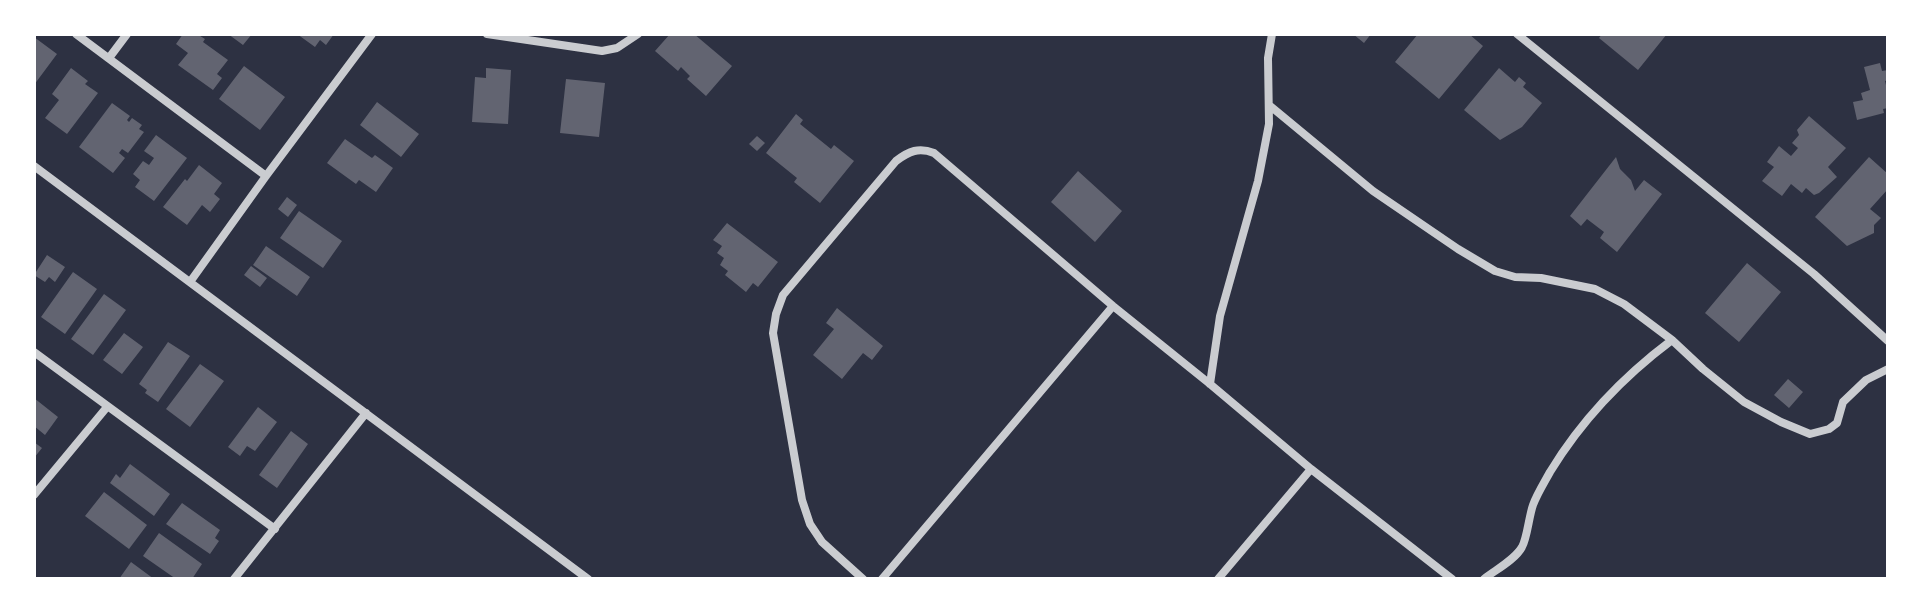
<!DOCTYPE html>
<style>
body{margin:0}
#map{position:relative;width:1922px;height:613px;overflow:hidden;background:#2d3142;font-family:"IBM Plex Serif",serif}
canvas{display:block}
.frame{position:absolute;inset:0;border:36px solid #fff;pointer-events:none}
</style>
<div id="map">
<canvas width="1922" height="613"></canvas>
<div class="frame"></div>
</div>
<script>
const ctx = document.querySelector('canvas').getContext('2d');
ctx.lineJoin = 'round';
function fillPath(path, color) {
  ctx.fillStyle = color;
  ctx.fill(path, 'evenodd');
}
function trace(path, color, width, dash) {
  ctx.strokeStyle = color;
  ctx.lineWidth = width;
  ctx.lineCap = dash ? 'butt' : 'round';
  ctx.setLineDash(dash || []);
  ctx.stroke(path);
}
const building = new Path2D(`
 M183 34H197L205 39 203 42 228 60 217 74 222 78 213 90 178 65 188 53 176 44Z
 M228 34H252L243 45Z
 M297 34H334L326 45 320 40 315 47Z
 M670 34H694L732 66 706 96 687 79 690 76 681 67 678 71 655 51Z
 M1353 34H1371L1364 43Z
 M1418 34H1469L1483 46 1439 99 1395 62Z
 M1602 34H1667L1638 70 1599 38Z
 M34 37 57 54 34 85Z
 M1880 63 1882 71 1888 70V80L1885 81 1888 93V108L1883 109 1884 113 1857 120 1853 102 1863 100 1861 93 1870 90 1864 67Z
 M244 66 285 97 260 130 219 99Z
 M71 68 88 81 85 84 98 93 67 134 45 118 59 100 52 94Z
 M486 68 511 70 508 124 472 122 475 77 486 78Z
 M1499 68 1515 82 1519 77 1526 83 1523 87 1542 103 1522 127 1500 140 1464 110Z
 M566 79 605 83 599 137 560 133Z
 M377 102 419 134 401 157 360 125Z
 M112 103 130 116 127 120 129 122 132 118 142 125 139 129 144 132 128 153 122 149 119 153 125 158 113 173 79 147Z
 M796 114 803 120 800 124 831 149 834 145 854 161 820 203 794 182 797 178 766 153Z
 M1809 116 1846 148 1828 167 1837 177 1819 193 1814 195 1806 188 1802 193 1791 184 1782 196 1762 181 1774 167 1767 162 1779 146 1791 156 1798 148 1792 143 1799 135 1797 130Z
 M156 135 187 158 154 201 135 187 140 180 133 174 143 161 149 165 154 158 144 151Z
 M757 136 765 143 757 151 749 144Z
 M345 139 372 158 375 155 393 168 376 192 359 180 356 184 327 163Z
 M1616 157 1620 169 1631 180 1635 191 1644 180 1662 194 1617 252 1600 238 1604 232 1587 219 1581 226 1570 216Z
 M1869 157 1888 174V189L1870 209 1881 218 1874 225V233L1847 246 1815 217Z
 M199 165 222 183 214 194 220 199 210 212 202 205 187 225 163 207 185 179 187 181Z
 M1078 171 1122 211 1095 242 1051 202Z
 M287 197 297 205 288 217 278 209Z
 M299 211 342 241 323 268 280 238Z
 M727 223 778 262 758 287 753 283 746 292 725 275 728 271 720 265 724 258 717 253 722 246 713 240Z
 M266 246 310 277 297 296 253 265Z
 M47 255 65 267 55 282 49 277 45 282 34 275Z
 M1747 263 1781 292 1739 342 1705 313Z
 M251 266 267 278 260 287 244 275Z
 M73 272 97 289 65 334 41 317Z
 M104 294 126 310 93 355 71 339Z
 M837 308 883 346 872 360 863 353 842 379 813 355 834 329 826 323Z
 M124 333 143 347 122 374 103 360Z
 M168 342 190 356 158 402 145 393 147 390 139 384Z
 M200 364 224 381 190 427 166 409Z
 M1788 379 1803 392 1789 408 1774 395Z
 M34 398 58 417 45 435 34 426Z
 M258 407 277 422 255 451 247 446 240 456 228 447Z
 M291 431 308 444 277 488 259 475Z
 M34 442 42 448 34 458Z
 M130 464 170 494 154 516 110 483 116 474 120 478Z
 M104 492 147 525 129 549 85 516Z
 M182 503 220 530 215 538 219 541 210 554 166 524Z
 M159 533 202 564 192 579H176L143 556Z
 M131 562 154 579H119Z`);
const minor = new Path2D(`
 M76 34 266 176
 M487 34 602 51 617 48 638 34
 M1517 34 1814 274 1888 341
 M109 58 127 34
 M1269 105 1373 191 1458 249 1495 271 1515 277 1541 278 1595 289 1624 304 1672 340 1703 369 1744 402 1781 422 1810 434 1829 429 1837 423 1843 402 1866 380 1888 369
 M34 166 588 579
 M190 282 266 176 372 34
 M34 352 275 529
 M1210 384 1220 316 1258 181 1269 124 1268 58 1272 34
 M34 495 107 407
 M234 579 366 413
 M863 579 822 542 810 524 802 500 773 333 776 314 783 295 896 161C909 151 919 147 934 153L1113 306 1210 384 1311 469 1452 579
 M882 579 1113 306
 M1218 579 1311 469
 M1484 579C1495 570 1515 560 1522 547 1527 539 1529 516 1533 505 1537 494 1544 483 1550 472 1581 421 1624 376 1672 340`);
fillPath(building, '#626471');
trace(minor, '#caccd0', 8);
</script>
